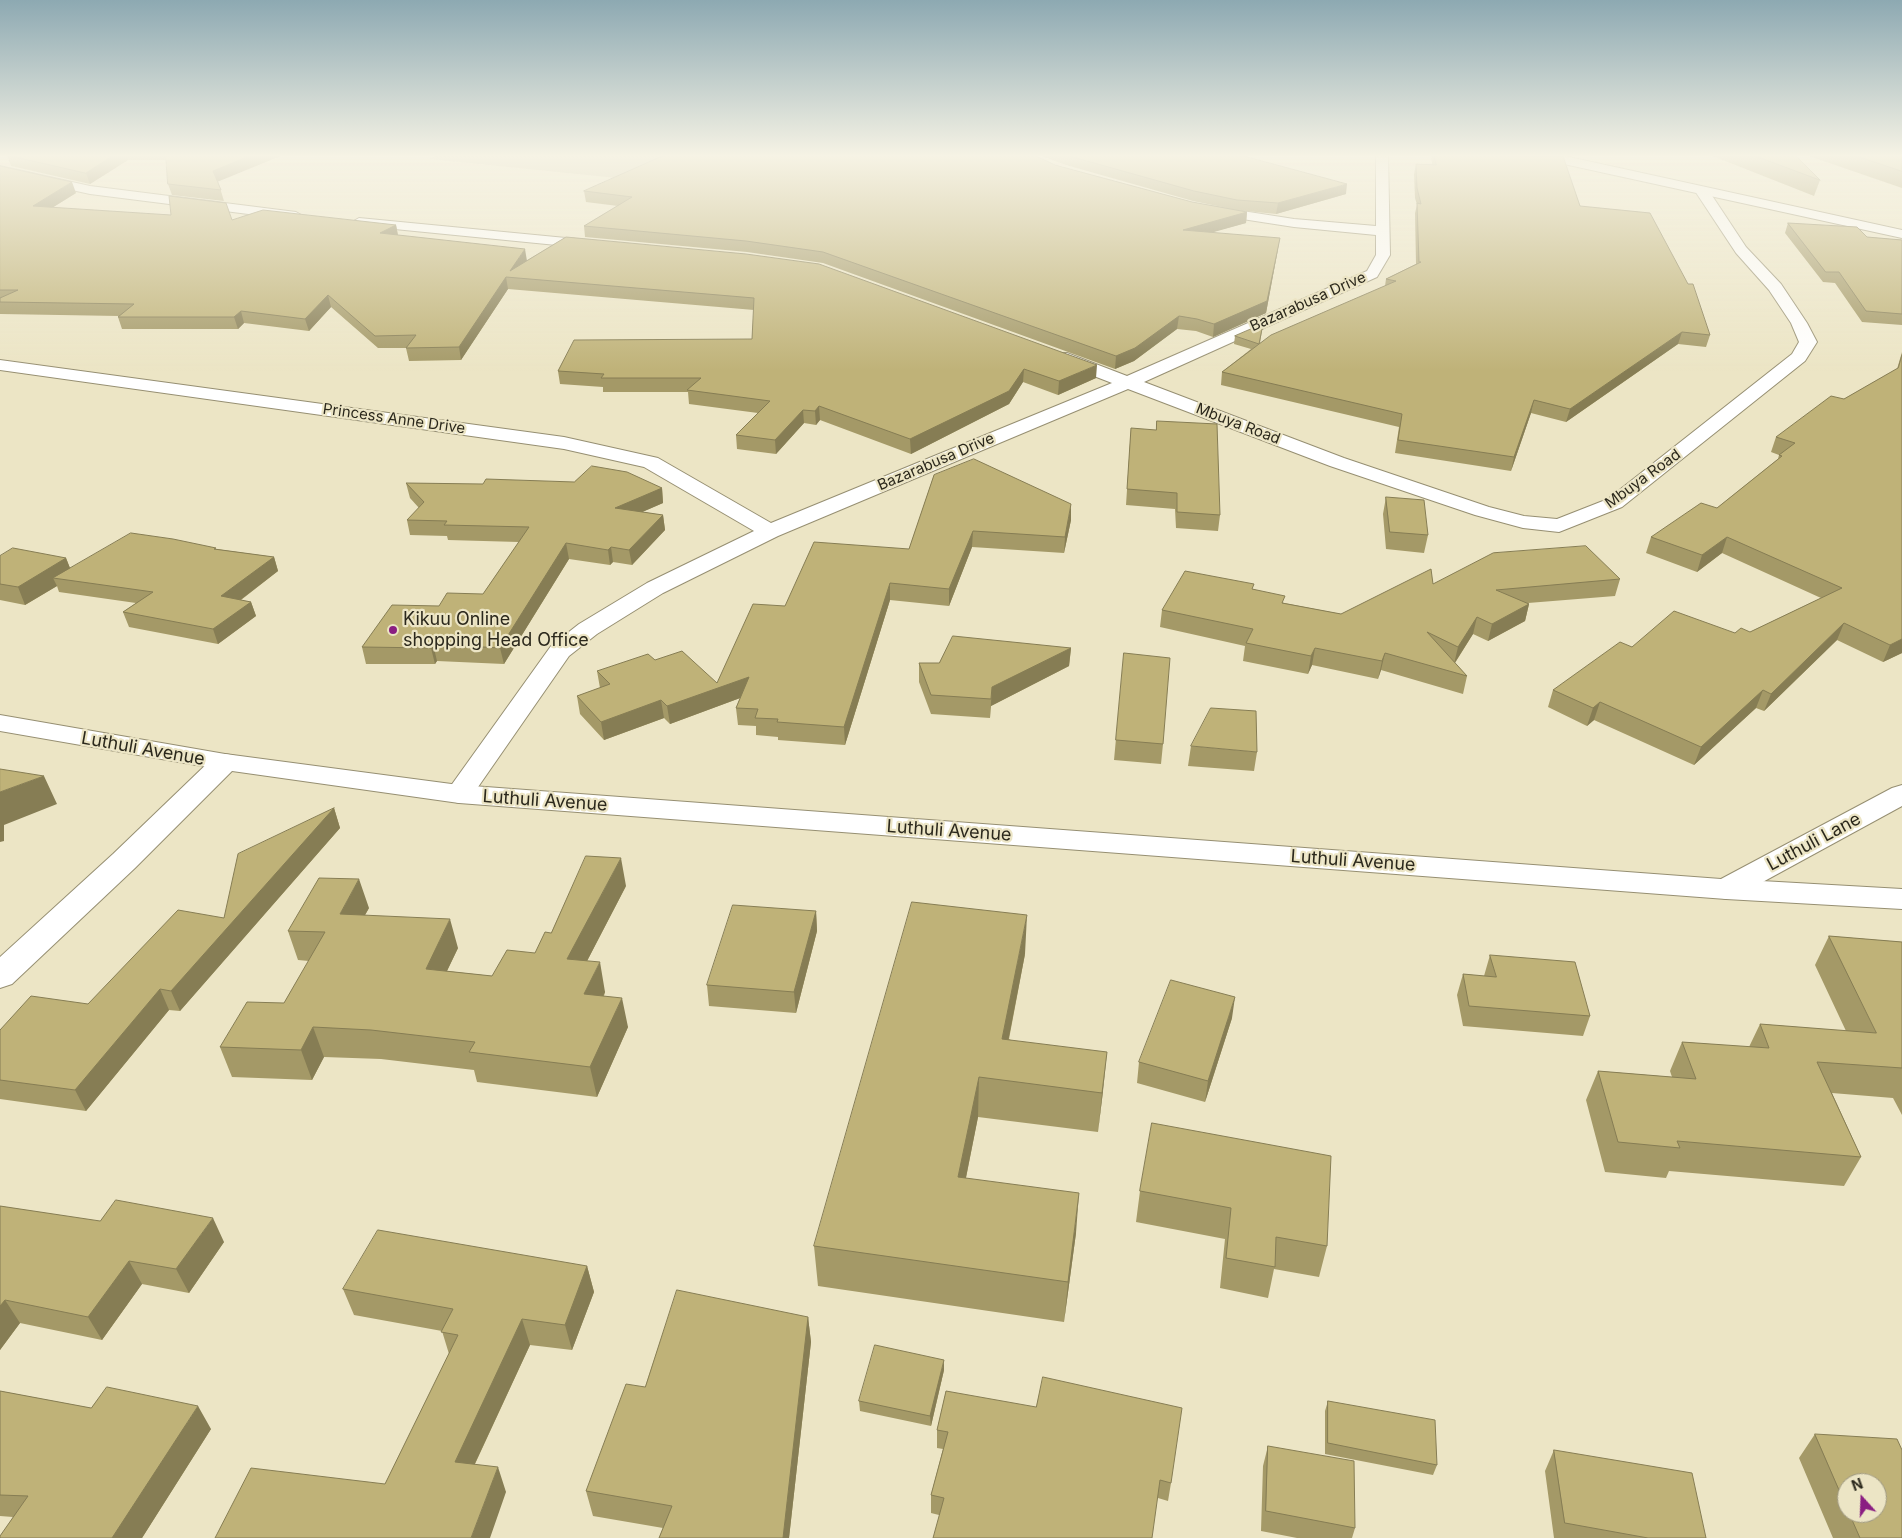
<!DOCTYPE html>
<style>
body{margin:0}
#map{position:relative;width:1902px;height:1538px;overflow:hidden;background:#ece5c5;font-family:Inter,sans-serif}
canvas{display:block}
.north{position:absolute;left:1837px;top:1473px;width:50px;height:50px;box-sizing:border-box;background:#ece5c5;border:1px solid #9f9981;border-radius:50%;rotate:340deg;font-size:14px;font-weight:700;line-height:20px;text-align:center;color:#2b281c}
.north::after{content:'';display:block;margin:auto;width:18px;height:22px;background:#8a1e82;clip-path:polygon(50% 0,100% 100%,50% 72%,0 100%)}
</style>
<div id="map">
<canvas width="1902" height="1538"></canvas>
<div class="north">N</div>
</div>
<script>
const ctx = document.querySelector('canvas').getContext('2d');
ctx.lineJoin = 'round';
function fillPath(path, color) {
  ctx.fillStyle = color;
  ctx.fill(path, 'evenodd');
}
function trace(path, color, width, dash) {
  ctx.strokeStyle = color;
  ctx.lineWidth = width;
  ctx.lineCap = dash ? 'butt' : 'round';
  ctx.setLineDash(dash || []);
  ctx.stroke(path);
}
function label(font, color, halo, rows, align = 'center') {
  ctx.font = font + ' Inter,sans-serif';
  ctx.lineWidth = 4.5;
  ctx.setLineDash([]);
  ctx.textBaseline = 'middle';
  ctx.strokeStyle = halo;
  ctx.fillStyle = color;
  for (const [text, x, y, turn = 0] of rows) {
    ctx.save();
    ctx.translate(x, y);
    ctx.rotate((+turn || 0) * Math.PI / 180);
    ctx.textAlign = isNaN(turn) ? turn : align;
    if (halo) ctx.strokeText(text, 0, 0);
    ctx.fillText(text, 0, 0);
    ctx.restore();
  }
}
const green = new Path2D(`
 M436 155H675L626 179 430 159Z`);
const minor = new Path2D(`
 M1376 155H1388L1390 255 1377 277 1144 382 1344 458 1489 507 1524 516 1557 519 1608 499 1792 354 1799 342 1791 323 1769 290 1736 253 1695 191 1702 187 1707 188 1746 247 1781 284 1807 323 1817 342 1805 361 1622 507 1559 532 1523 528 1475 515 1330 466 1128 389 778 536 663 593 597 634 569 656 469 800 459 803 449 800 445 794 551 646 579 624 647 583 754 531 644 467 564 449 0 370V360L564 437 658 458 771 523 1112 383 1055 361 1052 357 1055 353H1067L1127 376 1367 271 1376 255V235L1294 227 1210 214 1203 210 1210 206 1294 219 1376 226Z
 M0 166 90 186 296 212 303 216 296 220 90 194 0 174Z
 M359 218 597 241 604 245 597 249 354 225 352 222Z
 M225 754 235 756 239 762 235 768 135 868 12 984 0 988V957L113 854 215 756Z
 M1726 879 1902 889V909L1726 899 1715 896 1711 889 1715 882Z`);
const tertiary = new Path2D(`
 M1535 155H1560L1902 230V238L1541 159Z
 M0 715 225 754 459 785 1721 879 1892 788 1902 785V806L1737 896 1726 899 459 803 225 770 0 731Z`);
const wall = new Path2D(`
 M7 155H283L218 181 224 201 172 195 168 184 166 160H128L90 184 11 166Z
 M1039 155H1240L1346 194 1276 214 1236 210 1193 201 1066 165Z
 M1431 155H1562L1580 206 1710 335 1706 347 1678 344 1566 422 1531 413 1511 471 1395 453 1399 427 1221 385 1222 372 1251 349 1234 344 1235 336 1263 324 1260 343 1385 286 1386 279 1416 264 1415 213 1417 205 1415 198 1414 174 1416 164H1432Z
 M1710 155H1795L1820 180 1814 196Z
 M1806 155H1902V188Z
 M1055 165 1192 202 1247 212 1246 223 1212 232 1278 249 1266 313 1213 337 1196 331 1177 329 1134 361 1115 369 823 263 747 252 585 237 584 226 618 206 586 202 584 191Z
 M0 166 76 193 52 208 232 220 396 225 398 235 526 261 566 237 1096 378 1058 395 1023 382 1009 404 911 454 820 420 816 425 804 423 776 454 737 449 736 435 758 413 689 404 688 392H603V387L560 384 558 371 752 339 754 310 508 289 461 360 409 361 406 348H378L331 307 309 331 244 323 238 329H122L118 317 119 316 0 314Z
 M1788 223 1867 237 1902 240V325L1862 322 1835 283 1823 282 1785 233Z
 M1902 352V653L1883 662 1837 640 1764 711 1756 708 1694 765 1594 720 1587 726 1548 707 1553 690 1632 647 1735 633 1750 632 1821 598 1722 553 1697 572 1646 553 1651 537 1717 508 1778 459 1779 455 1771 452 1776 437 1844 399 1897 369Z
 M1131 428 1220 515 1218 531 1176 528 1175 509 1126 505Z
 M934 475 1071 520 1064 553 972 547 949 606 890 600 845 745 778 740V737L756 735V726L738 725 736 708 740 698 670 724 664 718 604 740 580 714 577 696 600 688 597 671 655 660 717 683 785 606 909 549Z
 M406 483 662 488 663 503 642 512 663 515 665 530 632 565 613 562 610 565 569 559 504 664 437 661 435 664H366L362 647 439 606 483 594 519 542 448 540 447 536 410 535 407 520 419 508 410 498Z
 M1386 497 1428 535 1424 553 1386 549 1383 514Z
 M216 549 274 557 278 571 241 600 251 602 256 616 218 644 129 627 123 612 136 603 59 592 57 586 25 605 0 600V556L66 558 70 568Z
 M1620 579 1615 596 1528 603 1529 604 1525 621 1488 641 1473 634 1455 663 1467 676 1463 694 1381 670 1378 679 1312 665 1308 674 1243 661 1245 646 1160 627 1162 610 1254 589 1284 603 1341 614 1433 584Z
 M1071 648 1069 666 991 706 990 718 931 714 919 682V663H939Z
 M1124 653 1163 744 1161 764 1114 760Z
 M1191 746 1257 752 1254 771 1188 766Z
 M334 808 340 828 180 1011 169 1010 86 1111 0 1099V1030L88 1004 224 918Z
 M626 886 587 961 605 992 604 996 628 1027 597 1097 477 1082 474 1070 381 1059 324 1057 312 1080 232 1077 220 1047 284 1003 309 961 298 960 288 931 369 908 365 915 458 948 447 971 492 976 535 953 551 933Z
 M816 911 817 931 796 1013 709 1006 707 985Z
 M1829 936 1902 942V1115L1893 1098 1832 1093 1861 1157 1844 1186 1669 1171 1666 1178 1605 1172 1586 1100 1598 1071 1672 1077 1670 1071 1682 1042 1749 1047 1760 1024 1846 1031 1815 965Z
 M1025 954 1009 1039 1103 1091 1098 1132 978 1117 966 1178 1076 1233 1064 1322 818 1286 814 1246Z
 M1490 955 1590 1016 1583 1036 1463 1026 1457 995 1463 974 1484 976Z
 M1232 1018 1205 1102 1137 1083 1139 1062Z
 M1152 1123 1327 1246 1319 1277 1274 1269 1268 1298 1220 1288 1225 1239 1136 1222 1140 1191Z
 M0 1206 224 1242 189 1293 142 1284 102 1340 20 1323 0 1350Z
 M587 1266 594 1292 572 1350 530 1345 475 1464 506 1492 385 1484 449 1354 442 1331 354 1315 343 1289Z
 M808 1317 811 1342 789 1538H659L663 1528 593 1516 586 1491 645 1387Z
 M944 1370 931 1426 860 1411 859 1401Z
 M0 1391 91 1408 211 1429 142 1538H0L13 1517 0 1516Z
 M946 1391 1171 1483 1168 1501 1158 1498 939 1515 931 1513V1495L943 1449 937 1448V1430Z
 M1328 1401 1437 1465 1433 1475 1325 1454V1411Z
 M1815 1434 1902 1538H1833L1799 1458ZM1847 1483 1877 1513H1847Z
 M1268 1446 1355 1528 1352 1538H1297L1261 1531 1263 1466Z
 M1554 1450 1706 1538H1554L1545 1471Z`);
const shadedWall = new Path2D(`
 M114 155H127L128 160 90 184 86 173Z
 M252 155H283L217 182 213 171Z
 M72 182 76 193 37 217 33 206Z
 M1347 184 1346 194 1276 214 1278 203Z
 M1247 212 1246 223 1182 241 1183 230Z
 M396 225 398 236 380 233Z
 M1280 238 1266 313 1213 337 1214 324Z
 M525 249 527 261 510 271Z
 M506 277 508 289 461 360 459 347Z
 M328 295 331 307 309 331 305 319Z
 M241 311 244 323 238 329 234 317Z
 M1179 316 1177 329 1134 361 1115 369 1116 356Z
 M1682 332 1678 344 1566 422 1570 409Z
 M1097 365 1096 378 1058 395 1059 381Z
 M1024 369 1023 382 1009 404 911 454 910 439Z
 M1534 400 1531 413 1511 471 1514 457Z
 M819 406 820 420 816 425 815 411Z
 M803 410 804 423 776 454 775 440Z
 M662 488 663 503 617 523 615 508Z
 M1071 504V520L1064 553 1065 537Z
 M663 515 665 530 632 565 629 550Z
 M973 531 972 547 949 606V589Z
 M1727 537 1722 553 1697 572 1702 555Z
 M566 543 569 559 504 664 500 648Z
 M611 547 613 562 610 565 608 550Z
 M274 557 278 571 226 611 221 596Z
 M66 558 73 576 53 578 57 586 25 605 18 587Z
 M890 583V600L845 745 844 727Z
 M251 602 256 616 218 644 213 629Z
 M1529 604 1525 621 1488 641 1492 624Z
 M1477 617 1473 634 1454 664 1458 647Z
 M1844 623 1837 640 1764 711 1771 694Z
 M1902 639V653L1883 662 1890 645Z
 M433 644 437 661 435 664 431 648Z
 M1071 648 1069 666 991 706 990 718 992 687Z
 M1315 648 1312 665 1308 674 1311 656Z
 M1385 653 1381 670 1378 679 1382 661Z
 M749 677 751 694 670 724 667 706Z
 M1763 690 1756 708 1694 765 1701 747Z
 M661 700 664 718 604 740 601 722Z
 M1600 702 1594 720 1587 726 1593 708Z
 M44 776 57 804 4 825V841L0 842V792Z
 M334 808 340 828 180 1011 171 991Z
 M621 858 626 886 573 988 567 959Z
 M359 879 369 908 349 943 340 914Z
 M816 911 817 931 796 1013 794 992Z
 M1027 915 1025 954 1001 1078 1002 1039Z
 M450 919 458 948 434 998 426 969Z
 M600 962 605 992 590 1023 584 994Z
 M160 989 169 1010 86 1111 75 1090Z
 M1235 997 1232 1018 1205 1102 1208 1081Z
 M622 998 628 1027 597 1097 590 1067Z
 M313 1027 324 1057 312 1080 301 1050Z
 M1107 1052 1103 1091 1098 1132 1102 1093Z
 M979 1077 978 1117 958 1217V1177Z
 M1079 1193 1076 1233 1064 1322 1068 1282Z
 M213 1218 224 1242 189 1293 176 1269Z
 M129 1261 142 1284 102 1340 88 1317Z
 M587 1266 594 1292 572 1350 565 1325Z
 M5 1300 20 1323 0 1350V1306Z
 M808 1317 811 1342 789 1538H783Z
 M522 1319 530 1345 464 1487 455 1462Z
 M944 1360V1370L931 1426 930 1416Z
 M198 1406 211 1429 142 1538H112Z
 M498 1467 506 1492 490 1538H471Z`);
const building = new Path2D(`
 M7 155H114L86 173Z
 M166 155H252L213 171 221 190 168 184Z
 M665 155H1034L1055 165 1192 202 1247 212 1183 230 1280 238 1267 301 1214 324 1197 319 1179 316 1135 348 1116 356 823 252 746 241 584 226 632 197 584 191Z
 M1066 155H1240L1347 184 1278 203 1237 200 1194 191Z
 M1434 155 1563 156 1580 206 1650 213 1688 284H1693L1710 335 1682 332 1570 409 1534 400 1514 457 1398 440 1402 414 1222 372 1271 335 1396 281 1386 279 1421 262H1419L1417 203 1421 204 1417 188 1416 164 1436 165Z
 M1753 155H1795L1820 180Z
 M1854 155H1902V171Z
 M0 166 72 182 33 206 171 215 169 196 226 203 232 220 263 210 396 225 380 233 525 249 510 271 566 237 746 254 819 264 1097 365 1059 381 1024 369 1009 391 910 439 819 406 815 411 803 410 775 440 736 435 770 401 687 390 701 378H601L604 374 558 371 574 340 752 339 754 298 506 277 459 347 406 348 416 335 375 336 328 295 305 319 241 311 234 317H118L134 304 0 302V298L18 290H0Z
 M1788 223 1857 227 1867 237 1902 240V314L1866 311 1839 272H1826Z
 M1263 324 1259 344 1235 336Z
 M1902 355V639L1890 645 1844 623 1771 694 1763 690 1701 747 1600 702 1593 708 1553 690 1620 642 1632 647 1674 611 1735 633 1741 628 1750 632 1842 588 1727 537 1702 555 1651 537 1701 503 1717 508 1782 456 1779 455 1795 443 1776 437 1831 396 1844 399 1898 368Z
 M1157 421 1217 424 1220 515 1177 512V493L1127 489 1131 428 1156 430Z
 M974 459 1071 504 1065 537 973 531 949 589 890 583 844 727 777 722 778 719 755 718 758 709 736 708 749 677 667 706 661 700 601 722 577 696 610 684 597 671 648 654 655 660 682 651 717 683 753 604 785 606 814 542 909 549 934 475Z
 M592 466 627 472 662 488 615 508 663 515 629 550 611 547 608 550 566 543 500 648 433 644 431 648 362 647 392 605 439 606 447 593 483 594 529 527 444 525 447 521 407 520 424 502 406 483 483 484 486 479 574 482Z
 M1386 497 1424 500 1428 535 1390 532Z
 M131 533 173 539 216 548 214 549 274 557 221 596 251 602 213 629 123 612 153 592 53 578Z
 M1586 546 1620 579 1496 590 1529 604 1492 624 1477 617 1458 647 1427 632 1467 676 1385 653 1382 661 1315 648 1311 656 1246 643 1253 629 1162 610 1185 571 1254 584 1252 589 1285 596 1282 603 1341 614 1431 569 1433 584 1493 553Z
 M13 548 66 558 18 587 0 584V556Z
 M953 636 1071 648 992 687 991 699 931 695 919 663H939Z
 M1124 653 1170 658 1163 744 1116 740Z
 M1211 708 1256 711 1257 752 1191 746Z
 M0 769 44 776 0 792Z
 M334 808 171 991 160 989 75 1090 0 1080V1030L31 996 88 1004 178 910 224 918 238 854Z
 M586 856 621 858 567 959 600 962 584 994 622 998 590 1067 469 1052 475 1042 371 1030 313 1027 301 1050 220 1047 247 1002 284 1003 325 932 288 931 319 878 359 879 340 914 450 919 426 969 492 976 507 950 535 953 545 932 551 933Z
 M912 902 1027 915 1002 1039 1107 1052 1102 1093 979 1077 958 1177 1079 1193 1068 1282 814 1246Z
 M733 905 816 911 794 992 707 985Z
 M1829 936 1902 942V1068L1817 1062 1861 1157 1677 1141 1680 1148 1618 1142 1598 1071 1696 1079 1682 1042 1769 1048 1760 1024 1876 1033Z
 M1490 955 1575 962 1590 1016 1469 1006 1463 974 1496 977Z
 M1171 980 1235 997 1208 1081 1139 1062Z
 M1152 1123 1331 1156 1327 1246 1276 1237 1275 1267 1226 1258 1231 1208 1140 1191Z
 M116 1200 213 1218 176 1269 129 1261 88 1317 5 1300 0 1306V1206L100 1221Z
 M378 1230 587 1266 565 1325 522 1319 455 1462 498 1467 471 1538H215L251 1468 385 1484 458 1335 441 1332 453 1309 343 1289Z
 M677 1290 808 1317 783 1538H659L672 1506 586 1491 626 1384 645 1387Z
 M875 1345 944 1360 930 1416 859 1401Z
 M1043 1377 1182 1408 1171 1483 1160 1480 1152 1538H933L944 1498 931 1495 948 1432 937 1430 946 1391 1036 1407Z
 M107 1387 198 1406 112 1538H0V1536L28 1496 0 1495V1391L91 1408Z
 M1328 1401 1435 1420 1437 1465 1328 1443Z
 M1815 1434 1897 1439 1902 1450V1538H1860L1849 1513H1877V1483H1847V1508Z
 M1268 1446 1354 1461 1355 1528 1266 1511Z
 M1554 1450 1692 1473 1706 1538H1648L1565 1523Z`);
const markers = [
 [393,630,5,"#8a1e82"]
];
const farStreetnames = [
 ["Bazarabusa Drive",1308,302,-24],
 ["Princess Anne Drive",394,419,8],
 ["Mbuya Road",1238,424,21],
 ["Bazarabusa Drive",936,462,-23],
 ["Mbuya Road",1643,479,-36]
];
const poiNames = [
 ["Kikuu Online",403,620],
 ["shopping Head Office",403,641]
];
const streetNames = [
 ["Luthuli Avenue",143,749,10],
 ["Luthuli Avenue",545,801,4],
 ["Luthuli Avenue",949,831,4],
 ["Luthuli Lane",1814,842,-28],
 ["Luthuli Avenue",1353,861,4]
];
fillPath(green, '#cdc5a3');
trace(minor, '#968f72', 2);
trace(tertiary, '#968f72', 2);
fillPath(minor, '#fff');
fillPath(tertiary, '#fff');
fillPath(wall, '#a49967');
fillPath(shadedWall, '#867d54');
fillPath(building, '#bfb278');
trace(building, '#867d54', 1);
const sky = ctx.createLinearGradient(0, 0, 0, 371);
sky.addColorStop(0, '#8da9b2');
sky.addColorStop(0.42, '#f6f3e5');
sky.addColorStop(1, '#f6f3e500');
ctx.fillStyle = sky;
ctx.fillRect(0, 0, 1902, 371);
for (const [x, y, r, color] of markers) {
  const dot = new Path2D();
  dot.arc(x, y, r, 0, 2 * Math.PI);
  ctx.fillStyle = color;
  ctx.fill(dot);
  trace(dot, '#ece5c5', 2);
}
label('15px', '#2b281c', '#ece5c5', farStreetnames);
label('18px', '#2b281c', '#ece5c5', poiNames, 'left');
label('18px', '#2b281c', '#ece5c5', streetNames);
</script>
